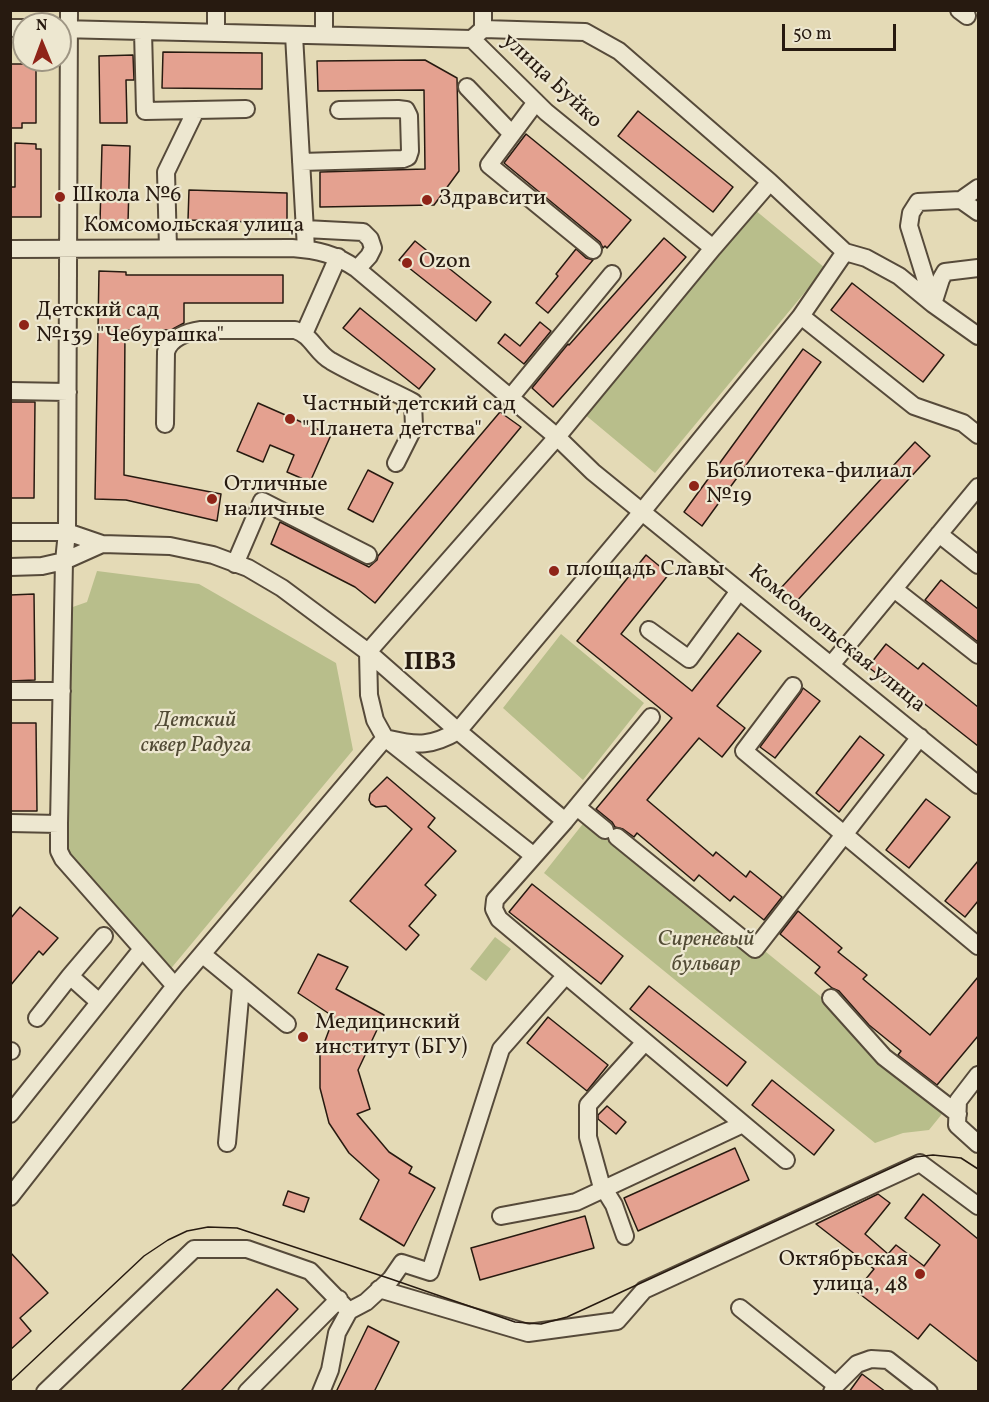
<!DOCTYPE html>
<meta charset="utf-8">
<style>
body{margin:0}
#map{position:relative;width:989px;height:1402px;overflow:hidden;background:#e4dab6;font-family:Vollkorn,serif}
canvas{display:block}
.frame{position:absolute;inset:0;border:12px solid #271a10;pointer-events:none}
.north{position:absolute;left:12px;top:12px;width:60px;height:60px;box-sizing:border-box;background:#ede7d0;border:2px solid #9e9583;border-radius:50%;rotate:359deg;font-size:16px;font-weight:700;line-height:24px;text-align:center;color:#271a10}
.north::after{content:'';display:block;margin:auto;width:21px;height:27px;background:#8f2418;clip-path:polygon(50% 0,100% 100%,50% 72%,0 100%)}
.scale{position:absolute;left:782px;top:24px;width:114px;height:27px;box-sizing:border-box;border:3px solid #271a10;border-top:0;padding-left:8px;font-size:18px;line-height:21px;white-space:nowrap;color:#271a10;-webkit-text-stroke:4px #ede7d0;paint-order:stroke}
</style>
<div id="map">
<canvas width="989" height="1402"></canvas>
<div class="frame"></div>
<div class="north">N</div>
<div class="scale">50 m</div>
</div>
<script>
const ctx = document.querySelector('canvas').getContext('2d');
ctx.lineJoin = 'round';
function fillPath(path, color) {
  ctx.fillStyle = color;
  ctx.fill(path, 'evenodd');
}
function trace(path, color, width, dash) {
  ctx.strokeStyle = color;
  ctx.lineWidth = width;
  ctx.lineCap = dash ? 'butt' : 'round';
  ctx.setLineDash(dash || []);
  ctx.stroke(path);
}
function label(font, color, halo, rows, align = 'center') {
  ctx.font = font + ' Vollkorn,serif';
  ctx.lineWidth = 4.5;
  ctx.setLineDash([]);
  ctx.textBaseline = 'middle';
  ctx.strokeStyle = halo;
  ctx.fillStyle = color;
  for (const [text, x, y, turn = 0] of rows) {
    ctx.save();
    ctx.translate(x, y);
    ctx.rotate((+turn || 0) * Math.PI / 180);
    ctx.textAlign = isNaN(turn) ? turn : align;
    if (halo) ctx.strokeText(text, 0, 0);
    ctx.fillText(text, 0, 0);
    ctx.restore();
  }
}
const green = new Path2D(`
 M749 205 825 268 655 473 583 413Z
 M97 571 199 584 336 663 353 750 168 972 64 857 67 609 87 602Z
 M561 634 644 703 583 780 503 708Z
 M593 811 917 1075 946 1109 929 1130 903 1133 875 1143 544 873Z
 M495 937 511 949 486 981 470 969Z`);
const building = new Path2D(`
 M163 52 262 53V89L162 88Z
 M133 55 134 80H126L127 123H100L99 56Z
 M425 60 457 78 459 171 434 205 320 207V172L425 169 424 90 318 91 317 61Z
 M10 64H36V123H22V128H10Z
 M638 111 733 187 713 212 618 136Z
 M526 134 631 220 607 248 605 246 603 248 600 242 504 163Z
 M15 143 36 144V149H41V217H10V187H15Z
 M102 145 130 146 128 223H100Z
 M189 190 287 193V223L188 220Z
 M664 238 686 257 553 407 532 388 568 344 569 345Z
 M415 241 491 302 476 321 399 260Z
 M576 249 586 258 593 260 548 313 536 303 558 276 556 274Z
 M99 271 126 272V275H283V303H184V323L171 330H125L124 475 221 494 217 521 126 500 95 499Z
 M852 283 944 355 923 382 831 310Z
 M360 308 435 369 419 389 343 328Z
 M540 322 551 331 524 364 498 343 505 334 520 346Z
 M803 349 821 362 702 526 684 512Z
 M10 402H35L34 498H10Z
 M258 403 331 435 310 482 287 472 294 455 270 445 263 462 237 451Z
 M500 412 521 427 375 603 355 587 271 544 280 522 369 567 377 560 378 556Z
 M915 442 930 456 795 603 780 589Z
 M368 470 393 483 373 522 348 509Z
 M646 555 669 574 621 634 692 691 738 633 761 651 717 706 745 728 722 757 699 738 647 800 713 856 716 852 746 877 750 871 782 897 764 920 734 896 730 901 699 875 694 881 637 833 634 837 623 829 615 827 612 822 596 809 672 718 577 641Z
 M941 580 978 609V642L925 600Z
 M34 594 35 680 10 681V595Z
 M886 644 918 669 923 663 978 707V746L912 694 909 698 868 667Z
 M803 688 820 701 775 758 760 747 801 692Z
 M10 723H36L37 811H10Z
 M860 736 884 755 839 812 816 793Z
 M387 777 435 818 428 827 456 851 425 885 436 895 409 926 419 935 406 950 350 901 412 829 386 806 376 807 371 804 369 800 370 794Z
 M926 799 950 817 909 868 886 850Z
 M978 861V901L965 917 945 901Z
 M532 884 623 956 601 984 509 912Z
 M20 907 58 938 43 955 39 951 10 986V919Z
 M798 911 842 948 838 952 867 975 863 979 930 1035 978 977V1036L937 1085 898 1055 901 1051 869 1025 839 991 832 988 815 973 820 967 780 934Z
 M318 954 348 967 336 989 384 1015 358 1070 370 1109 357 1114 389 1152 412 1167 409 1173 435 1188 404 1246 360 1219 379 1180 349 1153 329 1123 320 1088V1054L334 1017 298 993Z
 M649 986 746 1062 727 1086 630 1009Z
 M548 1017 608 1065 587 1091 527 1043Z
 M772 1080 834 1130 814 1155 752 1105Z
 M607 1106 626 1122 616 1134 598 1119V1115Z
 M735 1148 749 1180 638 1231 624 1198Z
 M288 1191 309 1198 304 1212 283 1205Z
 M878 1194 890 1203 865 1234 888 1254 896 1245 924 1266 940 1245 905 1218 923 1194 978 1239V1362L930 1324 918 1339 856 1291 874 1269 816 1224Z
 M585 1216 594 1248 480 1280 471 1248Z
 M10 1252 48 1293 20 1318 31 1331 10 1350Z
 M277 1289 298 1309 220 1392H180Z
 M368 1326 399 1342 374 1392H336Z
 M862 1374 886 1392H849Z`);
const minor = new Path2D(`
 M324 10V35
 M483 10V29
 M959 10 967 16
 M10 28H24
 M60 29 472 39 546 112 713 248 770 182
 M143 31 145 111 246 109
 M216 32V10
 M294 35 306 249
 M472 39 483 29 585 32 619 51 770 182 845 252 866 258 899 276 933 304 978 336
 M467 87 512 134
 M536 102 489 165 593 250
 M301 162 403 159 408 157 410 151 409 116 406 110 398 109 339 110
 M961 200 978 188
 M305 229 363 232 370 239 373 248 369 256 357 269
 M168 248 166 172 196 110
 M10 249 292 248C318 250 335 254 357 269L557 437 593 472 978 785
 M845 252 801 316 914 406 963 423 978 435
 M933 303 909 226 911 213 918 202 961 200 978 212
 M933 304 941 279 945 272 978 268
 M304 334 338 257
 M10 391 68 392
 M510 398 612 274
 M165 424 166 352C170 338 187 332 201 330H295C312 335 316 353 331 361 357 376 386 388 413 402L414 427 396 463
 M10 532H67L102 544 170 546 213 555 248 568 282 588 368 652 458 731 565 821 495 900 494 909 499 919 786 1160
 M939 534 978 565
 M235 564 262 501 368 555
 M10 567 42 566 64 561 102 544
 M894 589 978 655
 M649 630 689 659 739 591
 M831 665 978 487
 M793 686 744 751 978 946
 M10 691H62
 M389 739C418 746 432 746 458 731L636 519 801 316
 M577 807 605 830
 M565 821 651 717
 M10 823 59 824 64 561 67 532 69 10
 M59 824V851L63 859 175 986
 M617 837 755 949 920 737
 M534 856 385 738 375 720 369 695 368 652 557 437 713 248
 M202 954 287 1024
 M831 998 884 1057 958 1114
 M99 1002 70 976 104 936
 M37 1018 70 976
 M10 1051H11
 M978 1075 958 1101 957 1125 978 1144
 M10 1114 142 949
 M227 1143 241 987
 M10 1197 175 986 385 738
 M501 1216 576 1202 743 1124
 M625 1236 614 1205 601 1184 588 1137V1105L645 1042
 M379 1289 528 1333 617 1321 644 1290 920 1163 978 1206
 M740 1308 836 1385 832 1392
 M836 1385 857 1364 871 1359 888 1360 929 1392
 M45 1392 194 1249H247L310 1271 349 1311
 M247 1392 339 1299
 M321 1392 330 1370 337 1333 349 1311 366 1302 391 1279 402 1263 430 1272 501 1049 566 975`);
const tram = new Path2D(`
 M10 1382 144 1256 168 1240 187 1231 208 1227 237 1228 391 1279 515 1322 541 1324 567 1317 915 1157 933 1155 961 1158 978 1169`);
const markers = [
 [60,197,6,"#8f2418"],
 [427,200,6,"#8f2418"],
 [407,263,6,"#8f2418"],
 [24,325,6,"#8f2418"],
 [290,419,6,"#8f2418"],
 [694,486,6,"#8f2418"],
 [212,499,6,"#8f2418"],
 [554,571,6,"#8f2418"],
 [303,1037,6,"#8f2418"],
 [920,1274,6,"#8f2418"]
];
const streetNames = [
 ["улица Буйко",551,82,43],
 ["Комсомольская улица",194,227],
 ["Комсомольская улица",836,640,39]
];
const poiNames = [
 ["Школа №6",72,197],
 ["Здравсити",439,200],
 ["Ozon",419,263],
 ["Детский сад",36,312],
 ["№139 \"Чебурашка\"",36,337],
 ["Частный детский сад",302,406],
 ["\"Планета детства\"",302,431],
 ["Библиотека-филиал",706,473],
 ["№19",706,498],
 ["Отличные",224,486],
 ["наличные",224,511],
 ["площадь Славы",566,571],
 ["Медицинский",315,1024],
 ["институт (БГУ)",315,1049],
 ["Октябрьская",908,1261,"right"],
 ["улица, 48",908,1286,"right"]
];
const parkNames = [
 ["Детский",196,722],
 ["сквер Радуга",196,747],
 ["Сиреневый",706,941],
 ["бульвар",706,966]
];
const quarterNames = [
 ["ПВЗ",430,664]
];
fillPath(green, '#b8be8b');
fillPath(building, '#e4a190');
trace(building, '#271a10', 1.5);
trace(minor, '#564a3a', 20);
trace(minor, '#ede7d0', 16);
trace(tram, '#271a10', 1.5);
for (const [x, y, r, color] of markers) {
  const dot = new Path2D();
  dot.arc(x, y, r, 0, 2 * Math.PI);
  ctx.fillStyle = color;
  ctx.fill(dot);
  trace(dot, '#ede7d0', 2);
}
label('22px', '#271a10', '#ede7d0', streetNames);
label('22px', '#271a10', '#ede7d0', poiNames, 'left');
label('italic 22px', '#524b35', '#ede7d0', parkNames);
label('bold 26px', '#271a10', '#ede7d0', quarterNames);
</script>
